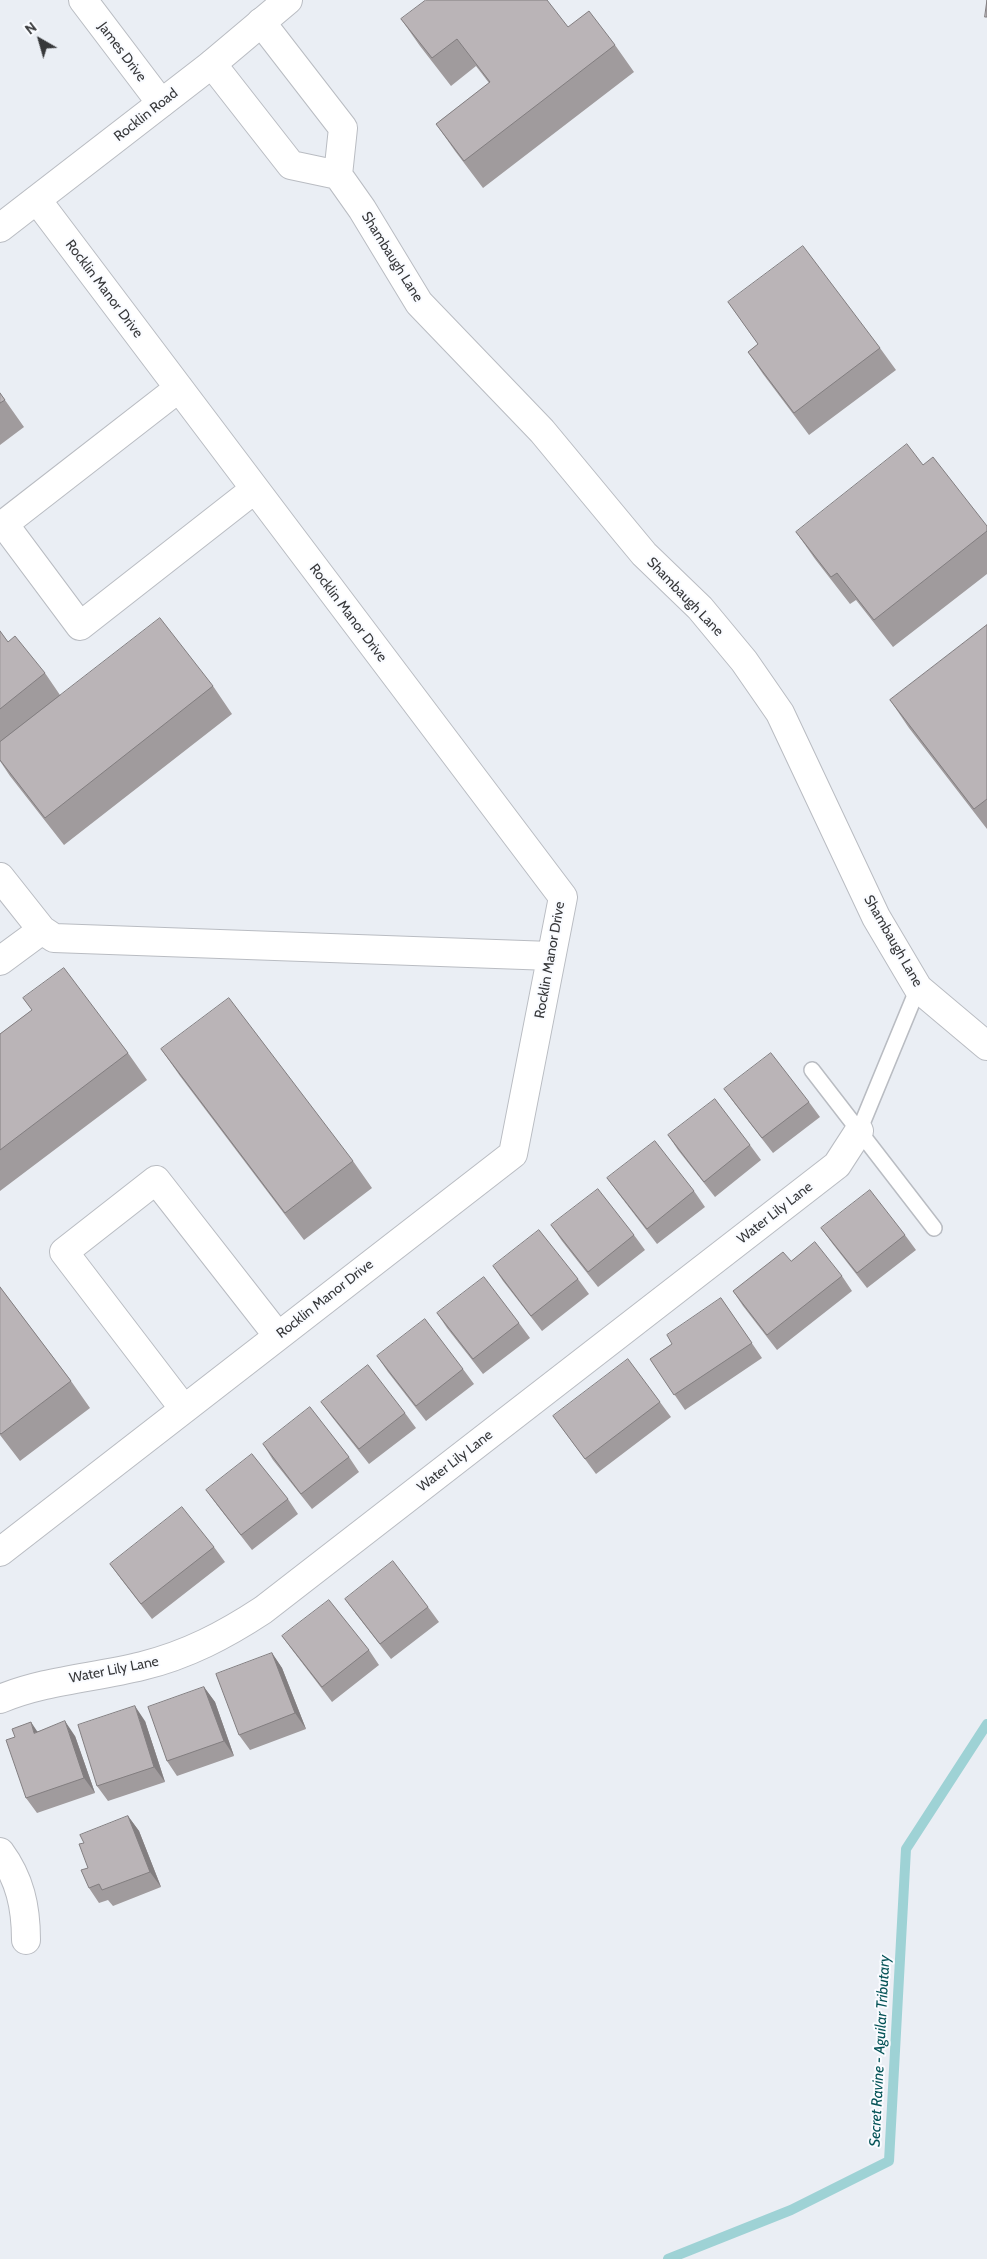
<!DOCTYPE html>
<style>
body{margin:0}
#map{position:relative;width:987px;height:2259px;overflow:hidden;background:#eaeef4;font-family:Cabin,sans-serif}
canvas{display:block}
.north{position:absolute;left:15px;top:15px;width:50px;height:50px;-webkit-text-stroke:4px #f9fbff;paint-order:stroke;rotate:322deg;font-size:14px;font-weight:700;line-height:20px;text-align:center;color:#37383a}
.north::after{content:'';display:block;margin:auto;width:18px;height:22px;background:#37383a;clip-path:polygon(50% 0,100% 100%,50% 72%,0 100%)}
</style>
<div id="map">
<canvas width="987" height="2259"></canvas>
<div class="north">N</div>
</div>
<script>
const ctx = document.querySelector('canvas').getContext('2d');
ctx.lineJoin = 'round';
function trace(path, color, width, dash) {
  ctx.strokeStyle = color;
  ctx.lineWidth = width;
  ctx.lineCap = dash ? 'butt' : 'round';
  ctx.setLineDash(dash || []);
  ctx.stroke(path);
}
function fillPath(path, color) {
  ctx.fillStyle = color;
  ctx.fill(path, 'evenodd');
}
function label(font, color, halo, rows, align = 'center') {
  ctx.font = font + ' Cabin,sans-serif';
  ctx.lineWidth = 4;
  ctx.setLineDash([]);
  ctx.textBaseline = 'middle';
  ctx.strokeStyle = halo;
  ctx.fillStyle = color;
  for (const [text, x, y, turn = 0] of rows) {
    ctx.save();
    ctx.translate(x, y);
    ctx.rotate((+turn || 0) * Math.PI / 180);
    ctx.textAlign = isNaN(turn) ? turn : align;
    if (halo) ctx.strokeText(text, 0, 0);
    ctx.fillText(text, 0, 0);
    ctx.restore();
  }
}
const stream = new Path2D(`
 M668 2259 791 2210 889 2161 906 1849 987 1724`);
const lane = new Path2D(`
 M812 1070 934 1228
 M859 1131 918 988`);
const street = new Path2D(`
 M83 0 161 103
 M261 22 343 128 338 175 362 209 419 303 542 431 644 554 700 608 744 661 780 713 876 917 918 988 987 1046
 M212 64 291 165 338 175
 M179 388 4 524 80 626 255 489
 M0 877 42 930 54 938 551 956
 M0 961 42 930
 M184 1409 64 1252 156 1180 278 1336
 M0 1552 513 1154 563 897 37 200
 M0 1699C46 1680 94 1678 142 1666 187 1655 225 1635 263 1610L837 1165 859 1131
 M0 1852C20 1879 26 1907 26 1940`);
const secondary = new Path2D(`
 M0 228 212 64 288 0`);
const wall = new Path2D(`
 M401 19 568 27 615 45 634 72 483 188 455 151 436 124 489 83 476 66 451 86 420 46Z
 M728 302 880 348 896 370 809 435 763 374 748 352 758 344Z
 M0 393 24 427 0 445Z
 M923 465 987 526V574L893 647 856 600 850 604 815 559 796 532Z
 M987 625V829L909 728 890 700Z
 M0 631 8 642 45 673 60 695 213 686 232 714 64 845 10 776 0 761Z
 M23 998 128 1053 147 1080 0 1191V1034L32 1010Z
 M161 1049 353 1161 372 1188 304 1240 180 1076Z
 M724 1089 809 1102 820 1117 773 1153 735 1104Z
 M668 1135 750 1145 761 1160 715 1197 678 1150Z
 M607 1178 694 1191 705 1207 657 1244 618 1193Z
 M551 1225 634 1235 645 1250 598 1287 562 1241Z
 M821 1228 905 1235 916 1250 867 1288 832 1243Z
 M791 1261 842 1276 852 1291 777 1350 743 1306 733 1291Z
 M493 1266 578 1279 589 1294 542 1331 503 1281Z
 M0 1287 71 1381 90 1408 20 1461 0 1435Z
 M721 1298 762 1358 685 1410 650 1359 672 1344Z
 M437 1313 519 1323 530 1338 483 1374 447 1328Z
 M377 1356 463 1369 474 1384 426 1421 388 1372Z
 M321 1402 405 1413 416 1428 369 1464 332 1417Z
 M660 1402 671 1417 596 1474 553 1416Z
 M263 1444 349 1457 359 1472 312 1509 273 1460Z
 M206 1490 288 1499 298 1514 252 1550 217 1505Z
 M214 1547 225 1562 152 1619 121 1579 110 1564Z
 M345 1599 428 1607 439 1622 391 1659 356 1614Z
 M282 1636 369 1650 379 1665 332 1702 293 1651Z
 M272 1653 282 1668 306 1729 250 1750 239 1735Z
 M204 1687 215 1702 234 1756 177 1776 167 1761Z
 M145 1721 165 1782 108 1801 97 1786Z
 M37 1731 75 1736 95 1793 37 1813 26 1798Z
 M128 1816 139 1831 161 1887 113 1906 108 1900 99 1903 89 1888 88 1868 84 1843Z`);
const shadedWall = new Path2D(`
 M272 1653 282 1668 306 1729 295 1713Z
 M204 1687 215 1702 234 1756 224 1741Z
 M135 1706 145 1721 165 1782 154 1767Z
 M65 1721 75 1736 95 1793 84 1778Z
 M31 1722 41 1737 34 1733Z
 M128 1816 139 1831 161 1887 150 1872Z`);
const building = new Path2D(`
 M426 0H547L568 27 589 11 615 45 464 161 436 124 490 82 457 39 432 58 401 19Z
 M987 0V17H985Z
 M803 246 880 348 794 413 748 352 758 344 728 302Z
 M0 393 5 400 0 403Z
 M907 444 923 465 933 457 987 526V531L874 620 837 573 831 577 796 532Z
 M160 618 213 686 45 818 0 760V742Z
 M987 625V799L974 809 890 700Z
 M0 631 8 642 15 636 45 673 0 709Z
 M64 968 128 1053 0 1150V1034L32 1010 23 998Z
 M229 998 353 1161 285 1213 161 1049Z
 M771 1053 809 1102 762 1138 724 1089Z
 M715 1099 750 1145 704 1182 668 1135Z
 M655 1141 694 1191 647 1229 607 1178Z
 M598 1189 634 1235 588 1272 551 1225Z
 M870 1190 905 1235 857 1273 821 1228Z
 M539 1230 578 1279 531 1316 493 1266Z
 M815 1242 842 1276 767 1335 733 1291 783 1252 791 1261Z
 M484 1277 519 1323 473 1359 437 1313Z
 M0 1287 71 1381 1 1434 0 1433Z
 M721 1298 752 1343 674 1395 650 1359 672 1344 667 1335Z
 M425 1319 463 1369 416 1406 377 1356Z
 M628 1359 660 1402 585 1459 553 1416Z
 M368 1365 405 1413 359 1449 321 1402Z
 M310 1407 349 1457 301 1494 263 1444Z
 M252 1454 288 1499 241 1535 206 1490Z
 M182 1507 214 1547 141 1604 110 1564Z
 M393 1561 428 1607 380 1644 345 1599Z
 M329 1600 369 1650 322 1687 282 1636Z
 M272 1653 295 1713 239 1735 216 1674Z
 M204 1687 224 1741 167 1761 148 1707Z
 M135 1706 154 1767 97 1786 78 1725Z
 M65 1721 84 1778 26 1798 6 1740 15 1737 12 1729 31 1722 34 1733Z
 M128 1816 150 1872 102 1890 99 1884 89 1888 81 1870 88 1868 79 1844 84 1843 80 1835Z`);
const streetNames = [
 ["James Drive",122,52,53],
 ["Rocklin Road",146,115,-38],
 ["Shambaugh Lane",392,257,58],
 ["Rocklin Manor Drive",104,289,53],
 ["Shambaugh Lane",685,597,46],
 ["Rocklin Manor Drive",348,613,53],
 ["Shambaugh Lane",893,941,60],
 ["Rocklin Manor Drive",550,960,-80],
 ["Water Lily Lane",775,1213,-38],
 ["Rocklin Manor Drive",325,1299,-38],
 ["Water Lily Lane",455,1461,-38],
 ["Water Lily Lane",114,1670,-11]
];
const waterNames = [
 ["Secret Ravine - Aguilar Tributary",880,2051,-87]
];
trace(stream, '#9ed2d5', 10);
trace(lane, '#b9bcc2', 18);
trace(street, '#b9bcc2', 30);
trace(secondary, '#b9bcc2', 30);
trace(lane, '#fff', 15);
trace(street, '#fff', 28);
trace(secondary, '#fff', 28);
fillPath(wall, '#a09b9d');
fillPath(shadedWall, '#827e80');
fillPath(building, '#bab4b7');
trace(building, '#827e80', 1);
label('14px', '#37383a', '#f9fbff', streetNames);
label('italic 15px', '#055357', '#f9fbff', waterNames);
</script>
